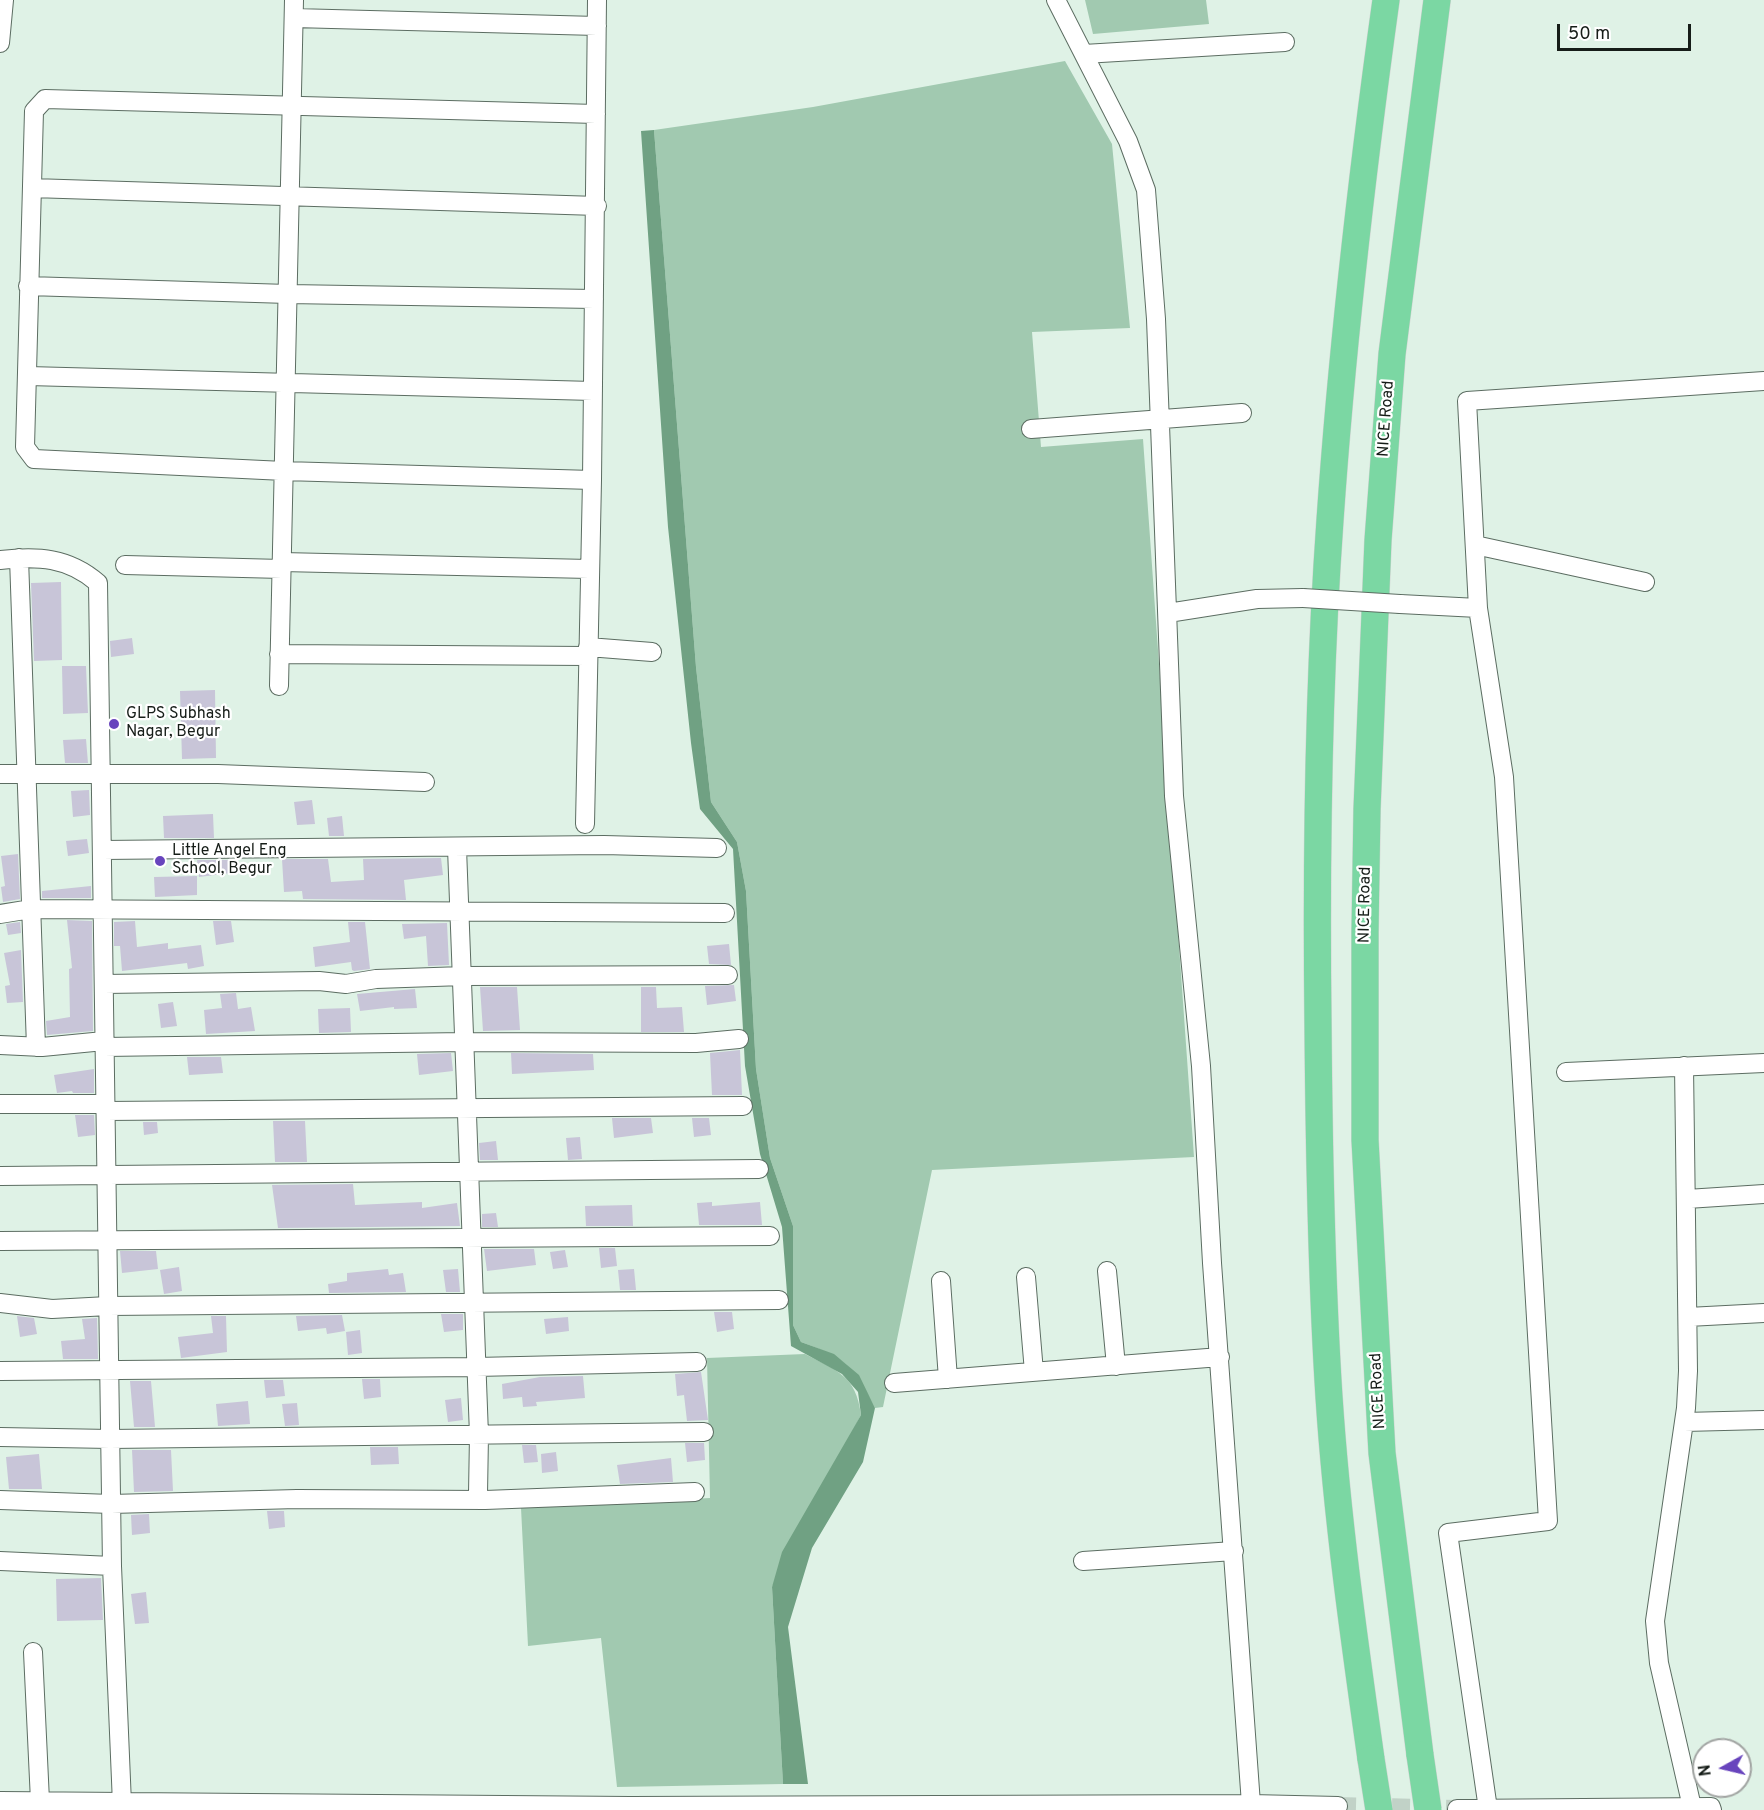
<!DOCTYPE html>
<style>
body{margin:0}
#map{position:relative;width:1764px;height:1810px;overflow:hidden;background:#dff2e6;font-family:Overpass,sans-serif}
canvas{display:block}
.north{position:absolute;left:1692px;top:1738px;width:60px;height:60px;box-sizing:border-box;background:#fff;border:2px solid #a2a5a3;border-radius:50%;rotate:262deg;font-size:16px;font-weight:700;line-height:24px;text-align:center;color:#161d18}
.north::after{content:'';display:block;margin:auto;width:21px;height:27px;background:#6844bd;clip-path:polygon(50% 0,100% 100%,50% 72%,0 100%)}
.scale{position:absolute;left:1557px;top:24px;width:134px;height:27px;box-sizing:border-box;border:3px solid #161d18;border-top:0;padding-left:8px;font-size:18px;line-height:21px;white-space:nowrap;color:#161d18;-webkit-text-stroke:4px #fff;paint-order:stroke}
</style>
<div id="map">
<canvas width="1764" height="1810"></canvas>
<div class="north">N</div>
<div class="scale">50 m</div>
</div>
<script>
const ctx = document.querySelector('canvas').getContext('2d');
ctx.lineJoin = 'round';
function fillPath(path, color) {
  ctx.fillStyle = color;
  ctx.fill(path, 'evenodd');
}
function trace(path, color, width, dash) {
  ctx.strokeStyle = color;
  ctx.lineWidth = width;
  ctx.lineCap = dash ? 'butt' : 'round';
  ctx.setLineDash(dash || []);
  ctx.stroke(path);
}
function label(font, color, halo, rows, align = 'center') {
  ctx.font = font + ' Overpass,sans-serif';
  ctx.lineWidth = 4.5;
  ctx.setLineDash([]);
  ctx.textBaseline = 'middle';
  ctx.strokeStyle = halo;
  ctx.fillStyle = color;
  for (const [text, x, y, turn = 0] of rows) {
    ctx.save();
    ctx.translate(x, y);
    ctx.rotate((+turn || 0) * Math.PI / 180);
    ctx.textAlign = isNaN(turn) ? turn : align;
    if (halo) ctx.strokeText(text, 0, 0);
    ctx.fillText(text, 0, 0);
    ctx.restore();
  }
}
const green = new Path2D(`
 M1085 0H1206L1209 24 1093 34Z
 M1065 61 1112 144 1130 328 1032 332 1041 447 1143 439 1194 1157 932 1170 883 1407 875 1408C854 1366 846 1358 801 1342L793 1325V1226L770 1158 756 1069 746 891 737 842 711 802 696 667 654 130 813 107Z
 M805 1354C837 1371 856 1375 861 1415L772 1587 783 1784 617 1787 601 1638 528 1646 521 1508 710 1498 707 1358Z`);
const water = new Path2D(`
 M654 130 696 667 711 802 737 842 746 891 756 1069 770 1158 793 1226V1325L801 1342 834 1354 859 1375 875 1408 863 1462 812 1548 788 1627 808 1784H783L772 1587 782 1552 861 1415 858 1392 842 1374 791 1346 782 1227 760 1154 745 1066 733 849 700 809 691 743 668 527 641 131Z`);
const building = new Path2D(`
 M61 582 62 660 34 661 31 583Z
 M132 638 134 654 111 657 110 641Z
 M62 666H86L88 713 63 714Z
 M215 690 216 758 182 759 180 691Z
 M86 739 88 763H65L63 740Z
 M89 790 90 815 73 817 71 791Z
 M312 800 315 824 297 825 294 802Z
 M213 814 214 838H164L163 816Z
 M342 816 344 836H329L327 818Z
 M87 839 89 853 68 856 66 841Z
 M18 854 20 899 3 902 1 887 5 886 1 856Z
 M441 858 443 875 404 880 406 900 303 899 302 891 284 892 282 859H328L331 882 364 880 363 859Z
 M197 860H230L231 873 199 877Z
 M197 876V895L155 897 154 877Z
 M91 886V898H42V891Z
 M67 920 92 921 93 1031 47 1035 46 1021 70 1017 69 969 72 968Z
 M135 921 137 947 168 943V949L201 945 204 966 188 969 187 963 122 971 120 946H114V922Z
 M213 921H231L234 942 216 945Z
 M20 922 21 933 8 935 6 924Z
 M348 922H365L370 969 354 971 352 970 351 962 315 967 313 947 350 942Z
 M447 923 449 965 428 966 426 936 404 939 402 924Z
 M729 944 731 965 709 964 707 946Z
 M21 950 23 1002 7 1003 5 986 10 985 4 953Z
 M734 985 736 1001 707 1005 705 986Z
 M480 987H517L520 1030 483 1031Z
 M641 987H656L657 1008 682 1007 684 1032H641Z
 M415 989 417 1008 394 1009V1007L360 1011 357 994Z
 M236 993 238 1009 251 1007 255 1031 206 1034 204 1010 222 1008 220 994Z
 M173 1002 177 1026 161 1028 158 1004Z
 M350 1008 351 1032 319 1033 318 1009Z
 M740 1050 742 1095H712L710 1053Z
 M451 1053 453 1071 419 1075 417 1054Z
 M511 1053 593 1054 594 1070 512 1074Z
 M187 1057H221L223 1073 189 1075Z
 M94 1069V1093H73L72 1091 57 1093 54 1075Z
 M75 1115H94L95 1135 78 1137Z
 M612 1118H651L653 1133 614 1138Z
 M692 1118H709L711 1135 694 1137Z
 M273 1121H305L307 1162H275Z
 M143 1122H157L158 1133 144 1135Z
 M580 1137 582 1159 568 1160 566 1138Z
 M496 1141 498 1160H480L479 1143Z
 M353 1184 355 1205 422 1202V1208L457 1203 460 1226 278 1228 272 1185Z
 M712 1202V1206L760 1202 762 1225H699L697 1203Z
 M632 1205 633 1226H586L585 1206Z
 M496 1213 498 1227H482V1214Z
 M599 1248H615L617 1266 601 1268Z
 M484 1249H534L536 1265 487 1271Z
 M565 1250 568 1267 553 1269 550 1252Z
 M120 1251H156L158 1269 122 1273Z
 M179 1267 182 1291 164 1294 160 1270Z
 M388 1269 389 1275 403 1273 406 1292 329 1293 328 1284 347 1281V1273Z
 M458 1269 460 1292H446L443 1270Z
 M634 1269 636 1290H620L618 1270Z
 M714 1312H732L734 1329 717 1332Z
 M441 1314H463V1330L444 1332Z
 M342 1315 345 1331 327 1334 326 1328 298 1331 296 1316Z
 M17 1316 34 1318 37 1334 20 1337Z
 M211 1316H226L227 1352 181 1358 178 1337 213 1333Z
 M568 1317 569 1331 546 1334 544 1319Z
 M97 1318 98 1359H63L61 1341 85 1339 82 1319Z
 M360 1330 362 1353 348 1355 346 1332Z
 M701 1372 708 1420 687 1421 684 1395 677 1396 675 1374Z
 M583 1376 585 1398 536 1402 537 1406 523 1407 522 1397 503 1399 502 1384 540 1377Z
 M362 1379H380L381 1397 364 1399Z
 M264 1380H283L285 1396 266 1398Z
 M130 1381H151L155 1427H134Z
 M461 1398 463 1420 448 1422 445 1400Z
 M248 1401 250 1424 218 1426 216 1404Z
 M297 1403 299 1425 285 1426 282 1404Z
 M685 1443H704L705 1460 687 1462Z
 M522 1445H536L538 1462 524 1463Z
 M370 1447H398L399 1464 371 1465Z
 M132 1450H171L173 1491 134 1492Z
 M556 1452 558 1471 542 1473 541 1454Z
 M39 1454 42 1489H9L6 1457Z
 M671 1458 673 1482 620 1484 617 1465Z
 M267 1511H284L285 1527 269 1529Z
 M149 1514 150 1533 132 1535 131 1515Z
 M101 1578 103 1620 57 1621 56 1579Z
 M146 1592 149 1623 135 1624 131 1594Z`);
const minorTunnel = new Path2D(`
 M1338 1806 1457 1809`);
const minor = new Path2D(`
 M1056 0 1128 141 1146 190 1156 319 1174 796 1201 1066 1212 1263 1251 1804
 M294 18 597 26
 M0 43 4 0
 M1084 54 1285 42
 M32 188 597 206
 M28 286 288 294 594 299
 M28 376 593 391
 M1031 429 1242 413
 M592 480 284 471 34 459 25 447 34 111 45 99 596 114
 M1475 545 1645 582
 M19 558 36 1047
 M0 560C38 556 68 557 98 583L112 1566 122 1804
 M282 562 589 569
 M125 565 282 569
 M1400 604 1478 608
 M1168 613 1257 599 1303 598
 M588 647 652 652
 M279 654 587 656
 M279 686 294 0
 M0 774H218L425 782
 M585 824 592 480 597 0
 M457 848 479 1435 478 1494 481 1499
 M102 850 604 845 717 848
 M0 914 31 909 725 913
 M104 984 319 981 346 984 376 979 463 976 728 975
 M0 1045 42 1047 104 1041
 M104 1047 465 1042 696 1043 739 1039
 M1684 1066 1688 1371 1686 1408 1655 1621 1659 1663 1692 1807
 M1566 1072 1764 1063
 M0 1104H105
 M105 1111 743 1106
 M0 1176 759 1169
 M1687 1199 1764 1194
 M0 1241 770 1236
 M1107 1271 1116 1366
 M1026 1277 1034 1372
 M941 1281 948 1379
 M0 1303 52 1309 108 1306 779 1300
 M1688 1317 1764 1313
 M0 1371 476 1367 697 1362
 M894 1383 1220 1357
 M1684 1422 1764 1420
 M0 1437 110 1439 704 1432
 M0 1500 111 1504 297 1499 485 1500 695 1492
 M0 1561 112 1566
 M1083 1561 1234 1551
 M33 1652 40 1801
 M0 1801 630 1806 1251 1804 1338 1806
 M1457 1809 1711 1807 1712 1810
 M1488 1809 1448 1533 1548 1521 1504 777 1478 608 1467 401 1764 381`);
const highway = new Path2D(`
 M1420 1755 1382 1453 1365 1140V932L1367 809 1378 540 1392 354 1437 0
 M1371 1759C1354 1639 1337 1518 1329 1397 1321 1273 1319 1149 1318 1025 1316 856 1318 688 1330 520 1342 346 1362 173 1386 0`);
const minorBridge = new Path2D(`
 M1303 598 1400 604`);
const highwayBridge = new Path2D(`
 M1420 1755 1428 1810
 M1371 1759 1379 1810`);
const markers = [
 [114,724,6,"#6844bd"],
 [160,861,6,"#6844bd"]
];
const streetNames = [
 ["NICE Road",1387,419,-86],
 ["NICE Road",1366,905,-89],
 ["NICE Road",1379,1391,-93]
];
const poiNames = [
 ["GLPS Subhash",126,715],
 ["Nagar, Begur",126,733],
 ["Little Angel Eng",172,852],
 ["School, Begur",172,870]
];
fillPath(green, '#a1c9b0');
fillPath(water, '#70a183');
fillPath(building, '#c8c5d8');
trace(minorTunnel, '#c1d2c7', 18, [18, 9]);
trace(minor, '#5c6d62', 20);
trace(highway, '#d0d2d1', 28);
trace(minor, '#fff', 18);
trace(highway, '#7bd7a3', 27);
trace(minorBridge, '#5c6d62', 20, []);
trace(highwayBridge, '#d0d2d1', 28, []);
trace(minorBridge, '#fff', 18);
trace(highwayBridge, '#7bd7a3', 27);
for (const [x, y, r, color] of markers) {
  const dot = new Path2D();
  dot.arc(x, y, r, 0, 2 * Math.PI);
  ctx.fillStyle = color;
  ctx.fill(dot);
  trace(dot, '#fff', 2);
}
label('16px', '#161d18', '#fff', streetNames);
label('16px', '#161d18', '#fff', poiNames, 'left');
</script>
